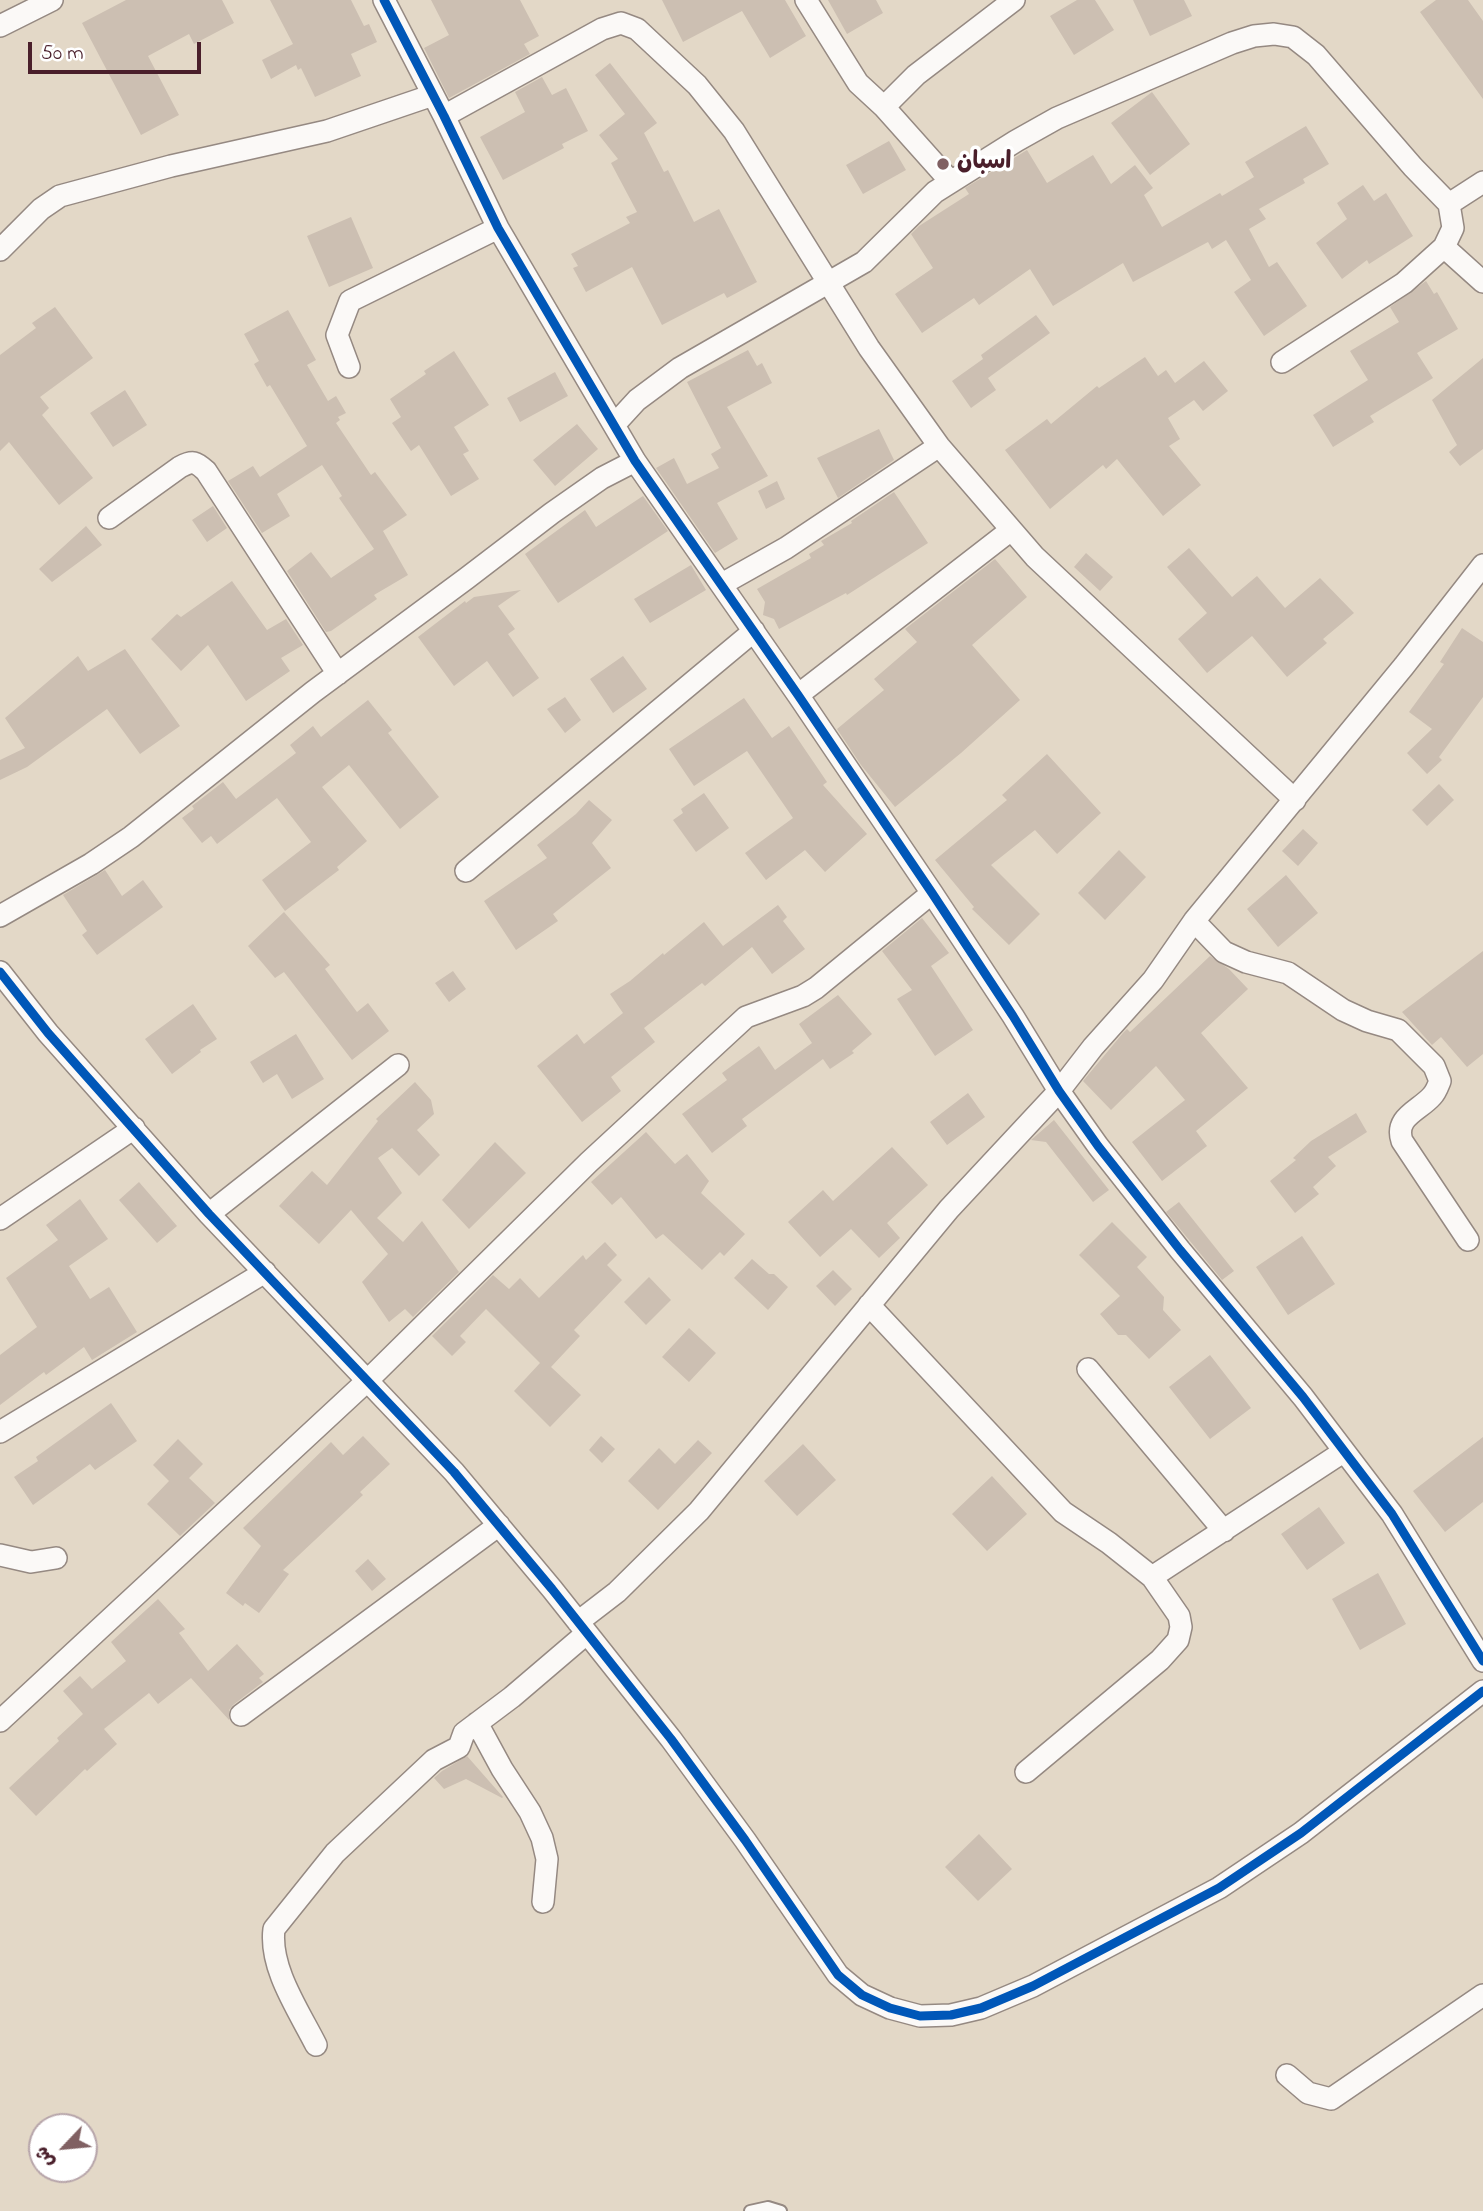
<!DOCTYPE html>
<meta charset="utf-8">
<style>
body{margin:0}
#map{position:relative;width:1483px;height:2211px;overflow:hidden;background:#e3d8c7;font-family:"Indie Flower","Playpen Sans Arabic",sans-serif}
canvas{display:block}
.north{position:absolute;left:28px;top:2113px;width:70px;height:70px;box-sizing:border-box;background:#fff;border:2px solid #b7a5aa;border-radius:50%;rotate:244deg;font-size:19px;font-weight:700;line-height:28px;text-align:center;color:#4a1f2b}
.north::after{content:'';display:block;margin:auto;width:24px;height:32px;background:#806062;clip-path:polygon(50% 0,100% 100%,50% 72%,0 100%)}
.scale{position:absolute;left:28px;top:42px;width:173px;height:32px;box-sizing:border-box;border:4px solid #4a1f2b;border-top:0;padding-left:9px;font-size:21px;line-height:24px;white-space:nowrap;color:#4a1f2b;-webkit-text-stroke:5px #fff;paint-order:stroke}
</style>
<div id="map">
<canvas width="1483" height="2211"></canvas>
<div class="north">ش</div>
<div class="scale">50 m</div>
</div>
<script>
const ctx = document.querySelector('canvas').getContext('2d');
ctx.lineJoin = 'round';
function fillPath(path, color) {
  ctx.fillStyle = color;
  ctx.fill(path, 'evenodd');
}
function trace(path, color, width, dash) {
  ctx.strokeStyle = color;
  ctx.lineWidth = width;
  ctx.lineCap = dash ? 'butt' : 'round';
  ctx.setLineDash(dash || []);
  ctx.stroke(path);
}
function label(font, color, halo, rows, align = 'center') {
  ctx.font = font + ' "Indie Flower","Playpen Sans Arabic",sans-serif';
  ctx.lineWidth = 7;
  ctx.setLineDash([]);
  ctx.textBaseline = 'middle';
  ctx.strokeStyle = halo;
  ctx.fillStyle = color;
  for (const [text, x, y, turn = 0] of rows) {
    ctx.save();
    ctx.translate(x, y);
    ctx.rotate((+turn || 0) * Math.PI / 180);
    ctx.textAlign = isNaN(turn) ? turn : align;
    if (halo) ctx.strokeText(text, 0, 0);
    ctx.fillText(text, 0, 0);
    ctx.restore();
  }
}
const building = new Path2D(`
 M126 0H222L234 23 194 44 189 34 148 56 179 115 141 135 82 23Z
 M270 0H351L364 26 369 24 377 42 351 54 361 76 315 97 301 68 298 70 296 65 271 79 262 60 293 44Z
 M431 0H520L539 36 524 44 530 54 449 98 424 48 449 35Z
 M662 0H785L806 36 770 58 742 11 683 42Z
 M828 0H876L883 13 847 34Z
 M1077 0H1095L1114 30 1074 55 1050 16Z
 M1133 0H1184L1192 16 1150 36Z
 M1436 0H1468L1483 21V99L1420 12Z
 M610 63 657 123 644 133 664 172 668 170 694 222 719 209 757 282 727 298 724 293 662 325 632 267 586 292 573 268 578 266 571 254 630 223 626 217 637 212 611 163 618 159 599 135 625 114 595 75Z
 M542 77 552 95 566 88 588 131 562 144 564 148 503 180 480 137 525 112 515 92Z
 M1152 92 1190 144 1150 175 1111 123Z
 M1306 126 1329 164 1303 179 1305 183 1259 209 1266 219 1249 229 1269 267 1277 262 1307 306 1264 336 1234 292 1251 280 1226 240 1212 249 1208 242 1133 282 1123 263 1053 306 1030 269 979 305 974 298 922 333 895 294 933 268 911 234 919 226 969 194 965 188 1027 150 1047 183 1093 155 1111 184 1135 165 1153 188 1144 195 1162 227 1220 193 1222 196 1254 177 1245 162Z
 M889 141 906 170 863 194 846 165Z
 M1363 185 1374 201 1386 193 1413 236 1369 264 1367 260 1342 279 1316 243 1347 219 1337 203Z
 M351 217 373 268 329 287 307 236Z
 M1426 281 1434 294 1437 292 1458 329 1417 353 1433 378 1370 416 1374 422 1333 447 1313 415 1368 380 1350 351 1399 322 1390 307Z
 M55 307 93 358 40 397 49 408 42 415 93 478 59 505 9 442 0 451V355L36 328 32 323Z
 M288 310 316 360 307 365 328 401 336 396 346 413 338 417 340 420 336 423 371 475 375 472 407 515 383 531 408 575 374 595 377 599 331 631 326 632 287 571 311 552 331 578 374 549 339 498 342 496 322 465 277 494 290 516 262 533 228 481 253 466 260 477 307 446 270 385 267 387 254 364 259 361 244 334Z
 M1036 315 1050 333 988 378 996 390 971 408 952 381 983 359 981 355Z
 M748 350 757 366 762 363 772 383 727 407 768 476 717 503 738 539 715 553 656 468 674 458 687 484 719 468 711 454 721 448 687 382Z
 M454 351 489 405 454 427 469 451 463 454 479 479 451 496 419 445 411 451 392 423 401 417 390 399 426 374 424 371Z
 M1145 357 1158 376 1166 370 1175 383 1204 361 1228 391 1203 411 1194 400 1168 418 1180 439 1169 446 1201 485 1163 516 1117 459 1106 469 1103 465 1050 509 1005 450 1047 419 1051 424 1097 386 1099 388Z
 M1483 358V449L1460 466 1449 452 1457 445 1432 400Z
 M555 372 568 396 520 422 507 398Z
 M125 390 147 425 113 447 90 413Z
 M577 424 598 449 555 486 533 460Z
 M879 429 894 460 838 498 817 458Z
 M777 481 785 499 766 509 758 491Z
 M894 492 928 543 847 595 846 593 779 629 774 619 763 615 765 602 757 589 811 558 809 554 824 545 821 541 852 523 851 521Z
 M643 496 668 531 558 603 525 554 585 510 596 527Z
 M213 506 227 528 207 542 192 520Z
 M86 526 102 545 52 582 39 569Z
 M1189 548 1232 597 1257 576 1285 608 1320 578 1354 613 1323 639 1327 643 1287 677 1252 636 1207 673 1178 639 1207 613 1167 567Z
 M1086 553 1113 577 1100 591 1074 567Z
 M995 559 1027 597 972 645 1020 700 961 753 895 807 861 765 837 729 884 690 874 679 917 642 905 629Z
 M691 565 706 590 650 623 634 599Z
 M232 581 267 630 286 619 303 645 281 658 290 671 246 701 208 645 181 671 151 639 177 614 181 617Z
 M521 590 498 606 515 629 508 634 539 678 513 697 487 661 454 686 418 637 465 601 466 603 474 597Z
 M1462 628 1483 642V697L1439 757 1442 760 1427 774 1407 753 1432 729 1409 712 1444 664 1440 662Z
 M125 649 180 726 140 754 107 709 27 767 0 780V760L25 748 5 718 78 656 88 671Z
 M623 656 647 689 613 713 590 679Z
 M565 697 581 720 565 733 547 709Z
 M744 698 772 738 789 726 827 782 823 785 867 834 825 872 805 850 766 880 745 853 793 818 747 751 694 786 669 749Z
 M368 700 392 730 388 733 439 797 400 829 349 765 322 787 367 841 337 867 339 870 285 911 262 880 311 842 277 798 217 844 211 836 202 843 182 818 194 809 192 806 223 782 236 799 296 753 290 745 313 726 321 737Z
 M1047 754 1101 813 1057 854 1035 830 991 865 1040 914 1009 945 972 909 974 907 935 860 1007 800 1002 795Z
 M1439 784 1454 800 1427 826 1412 810Z
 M704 793 729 828 696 852 673 820 683 813 681 809Z
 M589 800 612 820 592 843 611 868 553 914 558 921 516 950 484 901 547 858 537 845 576 814Z
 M1303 829 1318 843 1298 866 1282 851Z
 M1119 850 1146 877 1105 920 1078 893Z
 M105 870 122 896 143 880 163 907 97 955 82 935 87 931 63 895Z
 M1286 875 1318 913 1278 947 1247 909Z
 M778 905 787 917 783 921 805 949 772 974 752 947 705 986 702 983 644 1028 655 1042 611 1077 621 1091 582 1122 537 1066 577 1034 584 1044 623 1013 610 994 630 981 663 953 664 955 704 922 723 946Z
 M284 912 330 965 325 969 357 1012 368 1003 389 1031 352 1060 284 972 275 978 248 946Z
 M922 918 949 953 931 966 973 1030 935 1056 897 999 912 990 882 951Z
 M1483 951V1054L1467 1067 1441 1037 1432 1045 1402 1012Z
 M1210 956 1229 969 1248 989 1201 1033 1248 1088 1196 1131 1207 1146 1162 1181 1132 1142 1185 1100 1156 1066 1111 1110 1083 1081 1123 1033 1127 1029 1130 1032Z
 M453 971 466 989 449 1002 435 983Z
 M838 995 872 1034 852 1051 854 1053 830 1069 823 1059 742 1119 747 1126 712 1153 682 1114 727 1080 722 1073 759 1046 775 1070 812 1043 799 1024Z
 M193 1004 217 1039 200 1050 201 1052 172 1074 145 1039Z
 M296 1034 324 1079 292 1099 277 1074 263 1083 250 1062Z
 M415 1082 431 1100 434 1114 417 1130 440 1155 419 1176 392 1148 378 1158 402 1193 377 1218 403 1242 422 1221 459 1272 413 1317 405 1309 389 1322 362 1282 388 1254 351 1210 319 1244 279 1206 312 1171 327 1185 378 1121 376 1119Z
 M968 1093 985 1117 947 1145 930 1122Z
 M1356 1113 1367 1132 1328 1157 1336 1166 1313 1187 1319 1194 1295 1213 1270 1181 1296 1160 1293 1158 1311 1141Z
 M1054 1120 1109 1190 1093 1202 1046 1142 1031 1140Z
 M646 1132 675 1164 687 1154 709 1181 701 1193 745 1234 724 1256 720 1252 702 1270 663 1234 656 1239 621 1197 612 1205 591 1182Z
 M495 1142 526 1173 469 1229 442 1200Z
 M892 1147 928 1185 887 1223 900 1238 879 1258 851 1229 820 1257 788 1222 823 1190 833 1201Z
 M139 1182 177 1226 157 1243 119 1200Z
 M80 1199 108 1239 69 1266 90 1299 109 1287 137 1332 92 1360 84 1347 46 1375 44 1372 0 1405V1355L37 1327 6 1278 58 1240 46 1225Z
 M1179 1202 1234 1271 1222 1280 1166 1212Z
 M1112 1222 1147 1257 1137 1267 1164 1297 1163 1310 1181 1330 1149 1359 1126 1335H1118L1100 1314 1120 1296 1079 1255Z
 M1302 1236 1335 1284 1288 1315 1256 1267Z
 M605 1242 617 1255 607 1265 622 1280 574 1330 580 1336 551 1367 581 1395 550 1427 514 1391 540 1363 486 1309 460 1336 466 1342 452 1356 432 1336 493 1275 509 1289 520 1278 539 1298 583 1255 586 1260Z
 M752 1259 769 1274H774L788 1287 768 1310 734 1278Z
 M833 1270 852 1289 835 1306 816 1286Z
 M649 1277 671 1300 646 1325 624 1302Z
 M689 1328 716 1353 689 1382 662 1357Z
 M1210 1355 1251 1408 1210 1439 1169 1387Z
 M111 1403 137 1441 95 1470 90 1464 33 1505 14 1477 38 1461 36 1457Z
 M363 1436 390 1464 360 1492 363 1495 283 1570 289 1574 259 1613 245 1603 243 1606 226 1593 261 1546 243 1528 331 1442 343 1455Z
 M601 1436 615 1449 602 1463 589 1450Z
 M1483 1437V1502L1445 1532 1413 1491Z
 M178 1439 203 1464 189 1478 215 1503 180 1536 147 1504 169 1481 153 1465Z
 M698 1440 712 1453 658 1510 628 1481 659 1448 675 1464Z
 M803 1444 836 1480 797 1516 764 1481Z
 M992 1476 1027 1514 987 1551 952 1514Z
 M1319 1507 1345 1543 1307 1570 1281 1534Z
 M368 1559 386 1579 372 1591 355 1571Z
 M1378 1573 1406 1624 1360 1650 1332 1599Z
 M158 1599 185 1629 179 1633 208 1671 237 1644 264 1674 259 1678 263 1682 233 1705 229 1710V1720L191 1678 158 1704 149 1693 104 1729 117 1744 87 1771 85 1769 36 1816 9 1788 59 1741 57 1738 83 1714 63 1691 80 1676 92 1689 126 1661 111 1642Z
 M467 1756 503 1797 502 1798 466 1779 444 1789 434 1778 442 1771Z
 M979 1834 1012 1869 978 1901 945 1867Z`);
const service = new Path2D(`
 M750 2211 768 2207 781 2211`);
const minor = new Path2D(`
 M384 0 444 116 498 228 635 461 798 695 932 893 1013 1016 1059 1091 1098 1146 1180 1250 1303 1397 1392 1514 1483 1661
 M806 0 858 83 884 107 951 182
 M0 26 52 0
 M884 107 916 75 1014 0
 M444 116 602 29 621 23 637 29 697 85 734 131 869 348 939 446 1035 557 1295 800
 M1449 204 1483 182
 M0 250 41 209 60 196 171 166 327 131 433 95
 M1282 362 1404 283 1444 247 1483 282
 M349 367 337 335 350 301 498 228
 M615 424 637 400 680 368 864 262 935 192 1016 141 1057 118 1232 43 1254 36 1274 34 1293 37 1316 55 1413 167 1449 204 1453 228 1444 247
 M109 518 180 467C193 460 196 462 206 471L338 674
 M722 584 786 548 939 446
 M798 695 1011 530
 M466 871 754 631
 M0 916 91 864 131 837 313 692 467 578 552 513 602 478 635 461
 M1194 921 1224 952 1246 962 1288 973 1343 1010 1367 1021 1398 1030 1434 1066 1440 1081C1438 1086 1436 1092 1432 1096 1419 1111 1394 1117 1402 1141L1468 1240
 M0 972 48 1033 209 1214 454 1472 552 1589 671 1739 745 1840 838 1975 862 1995 890 2008 920 2016 951 2015 981 2008 1033 1986 1219 1888 1301 1833 1483 1691
 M209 1214 398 1065
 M0 1219 134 1128
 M869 1305 1063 1512 1109 1543 1152 1577 1179 1616 1181 1627 1178 1640 1160 1660 1026 1772
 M1088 1369 1224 1531
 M0 1432 265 1272
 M0 1555 31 1562 56 1558
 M1152 1577 1343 1452
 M578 1622 617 1592 699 1511 949 1209 1059 1091 1093 1047 1153 980 1194 921 1404 666 1483 565
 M241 1715 499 1525
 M0 1721 368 1380 589 1162 746 1017 803 996 816 988 932 893
 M477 1723 502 1769 530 1812 542 1838 547 1859 543 1902
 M316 2045C299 2011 269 1968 274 1929L335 1853 434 1760 459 1747 464 1733 512 1697 587 1633
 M1287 2075 1308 2093 1331 2099 1483 1995`);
const cycleway = new Path2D(`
 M384 0 444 116 498 228 635 461 798 695 932 893 1013 1016 1059 1091 1098 1146 1180 1250 1303 1397 1392 1514 1483 1661
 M0 972 48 1033 209 1214 454 1472 552 1589 671 1739 745 1840 838 1975 862 1995 890 2008 920 2016 951 2015 981 2008 1033 1986 1219 1888 1301 1833 1483 1691`);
const markers = [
 [943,164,7,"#806062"]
];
const poiNames = [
 ["اسبان",957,164]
];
fillPath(building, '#ccbfb2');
trace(service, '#958982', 14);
trace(minor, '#958982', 24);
trace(service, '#fbf9f7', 10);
trace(minor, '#fbf9f7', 21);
trace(cycleway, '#0057b8', 9);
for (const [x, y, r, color] of markers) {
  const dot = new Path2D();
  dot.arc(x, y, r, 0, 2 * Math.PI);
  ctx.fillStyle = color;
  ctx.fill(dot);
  trace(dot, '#fff', 2.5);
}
label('bold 24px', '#4a1f2b', '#fff', poiNames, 'left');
</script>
